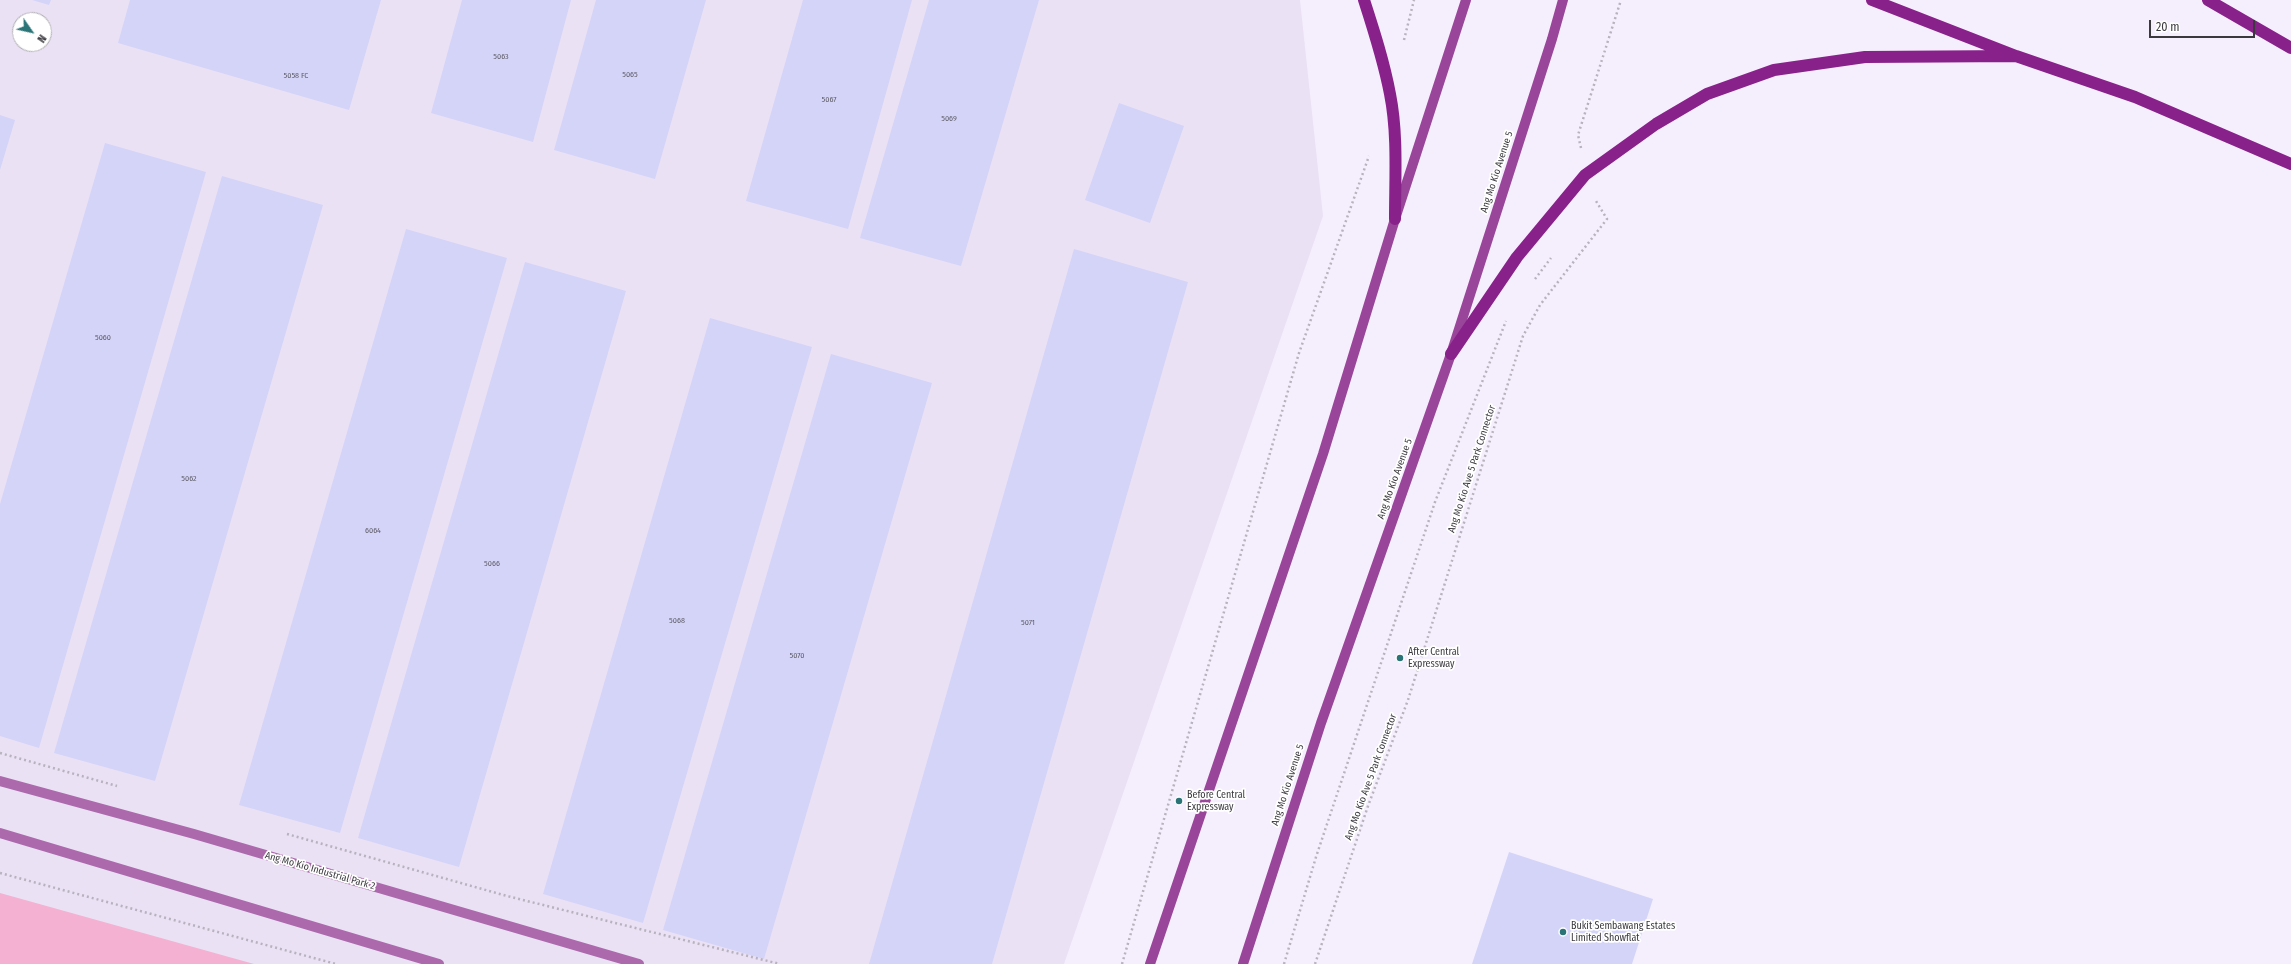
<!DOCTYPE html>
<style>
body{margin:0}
#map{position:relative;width:2291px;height:964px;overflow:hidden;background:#f5effd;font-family:"Fira Sans Condensed",sans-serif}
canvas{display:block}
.north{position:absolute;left:12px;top:12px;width:40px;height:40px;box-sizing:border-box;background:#fff;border:1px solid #b1b0b2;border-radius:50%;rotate:124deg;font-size:11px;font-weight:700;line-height:16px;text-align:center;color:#3b393e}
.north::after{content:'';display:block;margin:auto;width:14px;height:18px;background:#2a7478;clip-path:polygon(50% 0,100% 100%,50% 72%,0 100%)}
.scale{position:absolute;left:2149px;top:20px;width:106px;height:18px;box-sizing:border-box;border:2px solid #3b393e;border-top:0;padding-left:5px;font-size:12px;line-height:14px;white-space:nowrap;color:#3b393e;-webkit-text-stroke:3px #fff;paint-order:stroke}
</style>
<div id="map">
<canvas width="2291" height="964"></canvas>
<div class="north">N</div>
<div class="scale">20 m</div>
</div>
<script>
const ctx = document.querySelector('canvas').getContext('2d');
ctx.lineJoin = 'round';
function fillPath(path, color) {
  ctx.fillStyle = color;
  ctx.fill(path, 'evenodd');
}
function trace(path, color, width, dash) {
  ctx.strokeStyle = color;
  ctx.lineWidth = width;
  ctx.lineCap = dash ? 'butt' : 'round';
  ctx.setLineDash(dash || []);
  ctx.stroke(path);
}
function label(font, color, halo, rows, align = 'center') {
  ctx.font = font + ' "Fira Sans Condensed",sans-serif';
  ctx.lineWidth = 3.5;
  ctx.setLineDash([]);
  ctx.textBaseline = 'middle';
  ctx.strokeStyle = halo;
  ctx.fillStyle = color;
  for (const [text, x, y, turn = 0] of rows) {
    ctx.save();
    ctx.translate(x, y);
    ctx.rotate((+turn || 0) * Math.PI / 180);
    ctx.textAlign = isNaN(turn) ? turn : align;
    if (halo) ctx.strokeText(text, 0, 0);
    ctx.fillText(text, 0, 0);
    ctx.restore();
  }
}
const built = new Path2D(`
 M0 0H1300L1323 216 1064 964H0ZM20 20H44V44H20Z`);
const green = new Path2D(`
 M0 893 254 964H0Z`);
const building = new Path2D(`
 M32 0H51L49 5Z
 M130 0H381L349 110 118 43Z
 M462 0H571L533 142 431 113Z
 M596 0H706L655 179 554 150Z
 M803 0H912L848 229 746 201Z
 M929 0H1039L961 266 860 238Z
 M1119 103 1184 126 1150 223 1085 200Z
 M0 115 15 120 0 170Z
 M105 143 206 172 39 748 0 736V504Z
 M222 176 323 205 155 781 54 753Z
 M406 229 507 258 340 833 239 805Z
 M1074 249 1188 282 992 964H869Z
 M525 262 626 291 459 867 358 838Z
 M710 318 812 347 643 923 543 894Z
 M831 354 932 383 764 959 663 930Z
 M1509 852 1653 899 1632 964H1472Z`);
const path = new Path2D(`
 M1404 40 1414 0
 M1581 148 1578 135 1621 0
 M1535 279 1551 258
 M0 753 117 786
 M287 834 507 896 780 964
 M0 873 336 964
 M1122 964 1299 353 1369 156
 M1284 964 1316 857 1435 502 1506 321
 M1315 964 1368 806 1408 700 1523 336 1540 305 1607 219 1596 201`);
const secondary = new Path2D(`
 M0 781 194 834 639 964
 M0 833 439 964`);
const primary = new Path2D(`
 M1150 964 1323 454 1395 219 1466 0
 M1243 964 1321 723 1451 354 1552 39 1563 0`);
const highway = new Path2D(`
 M1364 0C1374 31 1384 62 1390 94 1398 134 1395 178 1395 219
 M1872 0 2016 56 2135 97 2291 164
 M2208 0 2291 48
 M1451 354 1517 257 1585 175 1656 124 1707 94 1774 70 1865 57 2016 56`);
const markers = [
 [1400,658,4,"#2a7478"],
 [1179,801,4,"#2a7478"],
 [1563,932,4,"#2a7478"]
];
const numberNames = [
 ["5063",501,57],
 ["5065",630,75],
 ["5058 FC",296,76],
 ["5067",829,100],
 ["5069",949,119],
 ["5060",103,338],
 ["5062",189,479],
 ["6064",373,531],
 ["5066",492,564],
 ["5068",677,621],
 ["5071",1028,623],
 ["5070",797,656]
];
const streetNames = [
 ["Ang Mo Kio Avenue 5",1497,172,-72],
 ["Ang Mo Kio Ave 5 Park Connector",1472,469,-72],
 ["Ang Mo Kio Avenue 5",1395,479,-70],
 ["Ang Mo Kio Ave 5 Park Connector",1371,777,-70],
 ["Ang Mo Kio Avenue 5",1288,785,-72],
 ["Ang Mo Kio Industrial Park 2",320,871,16]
];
const poiNames = [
 ["After Central",1408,652],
 ["Expressway",1408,664],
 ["Before Central",1187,795],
 ["Expressway",1187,807],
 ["Bukit Sembawang Estates",1571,926],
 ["Limited Showflat",1571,938]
];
fillPath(built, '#eae1f5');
fillPath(green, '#f4b1d1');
fillPath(building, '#d4d4f8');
trace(path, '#b7b2bd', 2.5, [2, 3]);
trace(secondary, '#ac69ac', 10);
trace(primary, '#99469a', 10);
trace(highway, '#88218a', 12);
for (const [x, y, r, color] of markers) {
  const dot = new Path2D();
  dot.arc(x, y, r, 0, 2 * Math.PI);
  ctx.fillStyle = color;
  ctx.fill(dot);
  trace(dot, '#fff', 1.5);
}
label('8px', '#61606c', null, numberNames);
label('10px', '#3b393e', '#fff', streetNames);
label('10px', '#3b393e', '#fff', poiNames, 'left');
</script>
